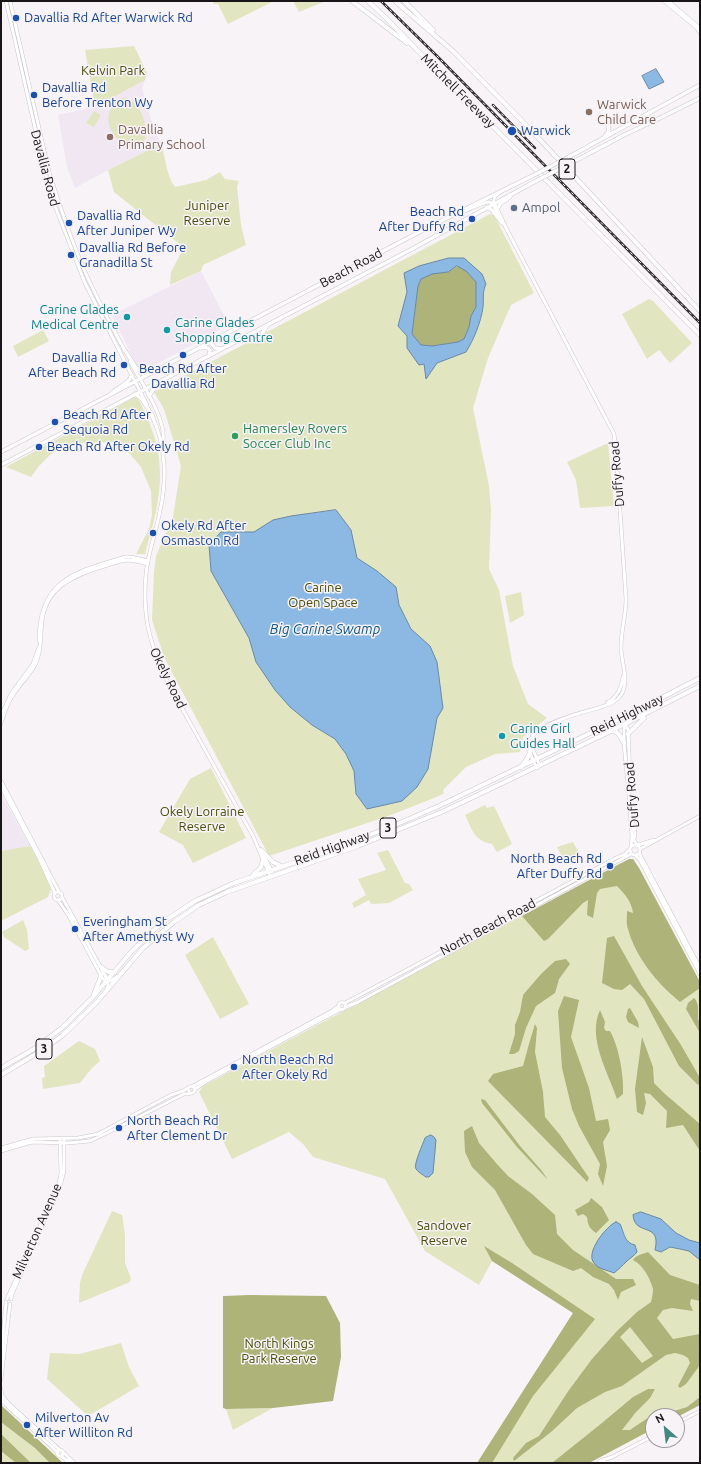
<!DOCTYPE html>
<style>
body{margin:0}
#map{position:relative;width:701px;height:1464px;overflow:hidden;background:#f7f3f7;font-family:Ubuntu,sans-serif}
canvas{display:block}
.frame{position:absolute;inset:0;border:2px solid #171517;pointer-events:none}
.north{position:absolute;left:645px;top:1408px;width:40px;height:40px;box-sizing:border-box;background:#f7f3f7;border:1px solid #9d9a9d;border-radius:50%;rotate:332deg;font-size:11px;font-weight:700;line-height:16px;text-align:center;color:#171517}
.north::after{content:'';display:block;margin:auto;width:14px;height:18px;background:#428880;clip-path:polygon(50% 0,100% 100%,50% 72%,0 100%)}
</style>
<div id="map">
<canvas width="701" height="1464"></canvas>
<div class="frame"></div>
<div class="north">N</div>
</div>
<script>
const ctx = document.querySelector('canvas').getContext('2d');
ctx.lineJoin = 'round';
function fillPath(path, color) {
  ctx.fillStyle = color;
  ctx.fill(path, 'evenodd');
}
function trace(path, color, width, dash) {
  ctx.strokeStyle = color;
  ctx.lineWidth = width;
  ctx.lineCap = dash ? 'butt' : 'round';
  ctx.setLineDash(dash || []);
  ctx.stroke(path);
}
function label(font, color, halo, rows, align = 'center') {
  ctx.font = font + ' Ubuntu,sans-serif';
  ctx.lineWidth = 3;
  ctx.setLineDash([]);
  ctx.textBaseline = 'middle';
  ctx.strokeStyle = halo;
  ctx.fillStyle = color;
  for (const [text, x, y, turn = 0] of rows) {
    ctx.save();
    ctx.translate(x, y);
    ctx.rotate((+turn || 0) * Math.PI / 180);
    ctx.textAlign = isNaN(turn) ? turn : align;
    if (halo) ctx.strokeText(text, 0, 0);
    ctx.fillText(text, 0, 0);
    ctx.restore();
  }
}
const built = new Path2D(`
 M145 80 142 88 150 117 161 144 108 170 75 188 67 167 58 115 85 109 97 103 106 101Z
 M201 271 229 325 140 373 112 315Z
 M1 794 30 846 1 851Z`);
const green = new Path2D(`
 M213 1H274L228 24 218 4H213Z
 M293 1H326L299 12Z
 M134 46 147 73 145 80 106 101 97 103 93 96 85 50Z
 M121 98C123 98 125 98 127 98 142 102 153 137 140 146 135 146 128 146 124 144 120 142 117 139 115 136 104 123 107 107 121 98Z
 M94 111 101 115 94 127 86 123Z
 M161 144C166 158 166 176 175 187L206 180 220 172 225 179 239 181 237 187 241 225 246 245 203 265 201 271 170 285 171 272 181 253 183 247 114 192 108 170Z
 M490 214 494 215 534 293 511 305 488 358 473 408 489 486 491 510 489 569 499 590 513 666 528 704 547 718 523 737 520 752 495 754 466 767 443 790 444 793 439 796 391 815 269 856 164 657 152 620 154 572 156 556 173 517 181 466 164 409 154 392Z
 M649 299 653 301 692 343 670 363 659 350 647 359 622 314Z
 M43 330 49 341 18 357 13 346Z
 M137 396C157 435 165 463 157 506 154 522 149 538 145 554H136L149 529 152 515 151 491 141 467 129 453 113 442 81 443 65 446 51 454 39 466 31 477 6 467Z
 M608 443 614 506 580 508 576 480 567 462Z
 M521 592 524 615 510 623 505 596Z
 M211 768 246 838 193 863 183 845 159 832 190 779Z
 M485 805 487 808 494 806 512 844 497 852 492 844C474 841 472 829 465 815Z
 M573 842 581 857 566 864 557 847Z
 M30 846 40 863 51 889 48 897 1 921V851Z
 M388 850 405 883 409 884 413 890 389 903 371 904 369 900 354 908 352 903 366 895 358 879 386 870 377 853Z
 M621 863 639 868 700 982V1405L677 1417 653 1416V1429L589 1463H477L573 1313 492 1261 479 1285 425 1251 385 1179 313 1157 303 1144 289 1132 232 1159 199 1092 203 1086Z
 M23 920 27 930 29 949 25 951 4 937 2 932Z
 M213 937 249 1004 220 1019 185 955Z
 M79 1041 95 1049 100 1061 92 1068 80 1083 43 1089 42 1078 45 1077 44 1066Z
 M112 1211 122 1215 125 1235V1263L131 1278 130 1282 79 1303 80 1282 83 1273Z
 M121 1343 129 1367 139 1386 88 1416 47 1379 50 1353 80 1354Z
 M273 1408 233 1430 226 1409Z
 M1 1412 58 1463H1Z`);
const forest = new Path2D(`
 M458 266 466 271 476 282V307L471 316 469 327 464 339 458 342 432 346 421 345 412 334 418 286 421 279 432 274 448 272Z
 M629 859H633L639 868 700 982V988L680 1002C657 983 636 958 628 929 626 924 627 917 627 911L633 913C632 902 624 893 617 886L600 889 597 893 593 918 587 915 588 900 583 903 548 939 544 941 522 916Z
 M614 936 642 986 681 1045 700 1078V1083L698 1085 679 1066 644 999 630 984 622 990 614 989 602 983 607 938Z
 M566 959 570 964 559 979 555 993 536 1006 526 1028 519 1051 514 1054H509L515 1034V1025L520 1012 523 995 541 974 555 961Z
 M564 996 579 1000 571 1037 589 1088 596 1121 608 1119 610 1130 603 1142 607 1166 603 1186 598 1174 600 1164 579 1126 572 1109 562 1068 558 1011Z
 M694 998 696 1000 698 1006V1019L700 1022V1033L686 1009 688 1003Z
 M630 1008 638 1022 639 1028 628 1022 626 1017 628 1009Z
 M600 1010 605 1022 604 1028 606 1031H610C619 1047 624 1076 623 1094L617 1099C608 1072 587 1038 600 1010Z
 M535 1024 537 1028 535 1052 543 1092 545 1117 560 1135 589 1178 587 1182 488 1081 493 1074 523 1066 529 1044Z
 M642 1037 653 1067 654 1083 665 1094 700 1124V1151L683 1125 666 1128 667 1111 650 1094 644 1093 646 1103 643 1115 637 1112 635 1089Z
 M481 1099 485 1100 520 1146 542 1171 548 1180 517 1147 482 1103Z
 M472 1126 479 1143 496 1163 508 1176 532 1194 555 1215 557 1234 573 1250 616 1279H633L636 1285 621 1292 618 1300 614 1290 609 1284 593 1277 581 1268 573 1271 533 1254 526 1245 495 1190 472 1167 465 1152 464 1131Z
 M591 1198 602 1207 609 1220 596 1233C589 1228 588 1225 587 1217L583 1214 578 1216 575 1210 589 1202Z
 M484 1246 512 1263 595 1319 533 1396 492 1463H477L573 1313 492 1261Z
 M648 1252 670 1275 700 1285V1301L691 1299 690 1304 693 1311 672 1308 663 1310 657 1318 673 1339 700 1334V1365L686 1384 680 1388 678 1386 690 1363 688 1358 683 1355 675 1353 666 1355 622 1386 605 1392 577 1408 551 1432 514 1461 513 1458 526 1443 539 1436 569 1390 592 1359 617 1331 637 1312 651 1302C652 1298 653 1293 653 1289 650 1278 643 1265 633 1260 636 1255 643 1254 648 1252ZM630 1327 653 1356 642 1363 620 1337Z
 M250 1295 326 1296 340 1323 341 1357 333 1401 273 1408 226 1409 223 1408V1296Z
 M648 1389H655L650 1398 636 1412 622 1430H630L661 1409 671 1412 687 1407 700 1397V1405L677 1417 653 1416V1429L589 1463H552L602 1423 633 1397Z
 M1 1405 63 1463H50L35 1448 1 1422Z
 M1 1434 31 1463H16L1 1451Z`);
const water = new Path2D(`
 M656 69 664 82 649 89 642 76Z
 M449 258H464L482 274 486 284C482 292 484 298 483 307 481 322 474 339 466 352L437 363 426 379 424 364 419 365 407 348V336L398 326 407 292 404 273 419 266ZM457 266 466 271 476 282V307L471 316 469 327 464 339 458 342 432 346 421 345 412 334 418 286 421 279 432 274 448 272Z
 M336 510 351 530 357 558 377 571 396 587 399 605 411 629 430 646 437 662 443 708 437 718 428 769 417 787 402 801 367 809 356 794 354 771 346 754 335 739 312 725 290 707 275 690 256 662 249 638 211 571 209 545 221 532H254L273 520 291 516Z
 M431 1135 434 1137 436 1140 433 1173 429 1177H426C423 1175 418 1172 416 1169 413 1165 423 1144 425 1138Z
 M641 1212 661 1219 676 1233 689 1240 700 1243V1260L689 1251 680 1249 670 1247 661 1252 655 1250C662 1221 634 1237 633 1215Z
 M616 1222 620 1224C624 1232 624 1243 635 1245L637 1252C634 1256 630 1258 627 1261 622 1266 619 1269 614 1273 607 1270 598 1269 594 1263 585 1253 606 1226 616 1222Z`);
const tertiary = new Path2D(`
 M664 1 697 28 700 33
 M668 1 700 28
 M39 641C39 580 74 572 125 557H131L148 561
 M1 716 11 694 33 664 39 647
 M1 723C4 714 7 703 13 695 20 684 30 675 36 663 42 650 40 636 42 621 46 589 70 577 98 568 120 562 124 556 147 564
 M1 781 59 892
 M1 787 38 856 55 893
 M638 845 654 840
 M640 849 700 816
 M54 896a4 4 0 1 1 8 0a4 4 0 1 1-8 0Z
 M62 897 106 977 108 985 107 990
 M58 900 69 916 103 979 110 981 118 976
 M7 1299 59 1184 61 1173 60 1139
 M11 1299 12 1294 61 1183 64 1171V1139
 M1 1360 6 1302
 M1 1379 10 1304
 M1 1389 2 1395 8 1403 60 1450
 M1 1399 5 1404 53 1448 58 1453
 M677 1423 700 1411
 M57 1453a3 3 0 1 1 6 0a3 3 0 1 1-6 0Z
 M63 1452 74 1463
 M61 1456 70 1463
 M603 1460 612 1457 653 1436
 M599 1463 600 1461 603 1460 605 1463`);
const secondary = new Path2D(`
 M6 1 46 176 55 206 85 283 147 405
 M10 1 49 172C60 206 71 241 86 274 98 300 111 325 125 351
 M459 213C469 211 480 202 490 202L496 206 506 228 614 434 616 451 626 599C626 615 621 631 621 647 621 662 630 681 621 695 616 703 606 705 598 708 583 712 536 724 531 739 527 749 532 759 537 768
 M498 216 493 204 495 196 499 193
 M130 361C140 381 170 423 162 445
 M152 416C166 445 167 480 160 511 156 532 148 553 146 574 142 617 150 645 168 683L253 836 270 876
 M607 703C618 696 621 689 623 677
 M625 724 628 729 630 778
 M625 725 624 729V743L629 795 632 837 631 846
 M530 749 533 750 540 766
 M633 823 635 833 634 840 637 845
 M630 850a5 5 0 1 1 10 0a5 5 0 1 1-10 0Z
 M639 853 700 968
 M263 854 272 872
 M635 855 640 860 700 974
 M338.5 1006a3.5 3.5 0 1 1 7 0a3.5 3.5 0 1 1-7 0Z
 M345 1003 616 858 625 854 630 849
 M346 1007 358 1002 631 854
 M193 1086 332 1011 339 1006
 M195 1089 207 1081 341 1009
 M1 1148 33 1139 78 1138 98 1134 171 1095 183 1091 188 1088
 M1 1151 32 1142 68 1143 90 1141 107 1133 184 1094 193 1093 195 1090 193 1086 189 1087 188 1090 190 1092`);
const primary = new Path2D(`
 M605 136 609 131 608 124
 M567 158 700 85
 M571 163 626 134 658 119 700 98
 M487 207 492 210 502 223
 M497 209 501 203 510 197
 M248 335 257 342
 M259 338 267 326
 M210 342 215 348 222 349
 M201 348 205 347 209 349 210 351 209 356
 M124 349C131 358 135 371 146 376
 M112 393C120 385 127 386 132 375
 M135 394 142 399 153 417
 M149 396 155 387 165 380
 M1 452 427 228 532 176
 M1 465 412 249 536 181`);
const trunk = new Path2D(`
 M612 731C619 731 621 738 624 743
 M628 734 644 718
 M521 767 527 759 530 752
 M261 850 273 862 281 866
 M253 875 261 867 263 860
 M100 966 108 972H115
 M94 994 100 979 101 974
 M1 1068 34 1049 62 1028 92 998 131 952 150 933 166 920 195 901 234 883 331 850 395 825 441 805 632 713 700 678
 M1 1075 41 1051 63 1035 96 1003 143 948 174 922 199 905 227 892 358 846 444 811 605 734 700 686`);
const motorway = new Path2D(`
 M352 1 407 43
 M368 1 386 18 417 50 700 335
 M395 1 454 52 530 129 700 311
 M404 1 433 30`);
const rail = new Path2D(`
 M381 1 438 57 700 323
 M493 105 535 148`);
const primaryBridge = new Path2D(`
 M532 176 567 158
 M536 181 571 163`);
const markers = [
 [16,18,4,"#1a4fb4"],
 [34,95,4,"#1a4fb4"],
 [589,112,4,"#8d6e63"],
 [512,131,5,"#1a4fb4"],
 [110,137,4,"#8d6e63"],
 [514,208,4,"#5c6f8a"],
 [472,219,4,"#1a4fb4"],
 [69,223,4,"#1a4fb4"],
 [71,255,4,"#1a4fb4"],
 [127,317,4,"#0f9aa8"],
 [167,330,4,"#0f9aa8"],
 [183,355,4,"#1a4fb4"],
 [124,365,4,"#1a4fb4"],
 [55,422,4,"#1a4fb4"],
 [235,436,4,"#2e9e5b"],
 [39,447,4,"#1a4fb4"],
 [153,533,4,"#1a4fb4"],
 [502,736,4,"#0f9aa8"],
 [610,866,4,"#1a4fb4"],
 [75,929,4,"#1a4fb4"],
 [234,1067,4,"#1a4fb4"],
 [119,1128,4,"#1a4fb4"],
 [27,1425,4,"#1a4fb4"]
];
const shields = [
 [567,169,16],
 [388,828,16],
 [44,1049,16]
];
const shieldNames = [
 ["2",567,169],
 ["3",388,828],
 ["3",44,1049]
];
const transitNames = [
 ["Davallia Rd After Warwick Rd",24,18],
 ["Davallia Rd",42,88],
 ["Before Trenton Wy",42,103],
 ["Warwick",521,131],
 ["Beach Rd",464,212,"right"],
 ["After Duffy Rd",464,227,"right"],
 ["Davallia Rd",77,216],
 ["After Juniper Wy",77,231],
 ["Davallia Rd Before",79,248],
 ["Granadilla St",79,263],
 ["Davallia Rd",116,358,"right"],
 ["After Beach Rd",116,373,"right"],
 ["Beach Rd After",183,369,"center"],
 ["Davallia Rd",183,384,"center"],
 ["Beach Rd After",63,415],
 ["Sequoia Rd",63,430],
 ["Beach Rd After Okely Rd",47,447],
 ["Okely Rd After",161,526],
 ["Osmaston Rd",161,541],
 ["North Beach Rd",602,859,"right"],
 ["After Duffy Rd",602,874,"right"],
 ["Everingham St",83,922],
 ["After Amethyst Wy",83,937],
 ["North Beach Rd",242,1060],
 ["After Okely Rd",242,1075],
 ["North Beach Rd",127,1121],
 ["After Clement Dr",127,1136],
 ["Milverton Av",35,1418],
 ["After Williton Rd",35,1433]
];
const parkNames = [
 ["Kelvin Park",113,71],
 ["Juniper",207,206],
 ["Reserve",207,221],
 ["Carine",323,588],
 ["Open Space",323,603],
 ["Okely Lorraine",202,812],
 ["Reserve",202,827],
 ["Sandover",444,1226],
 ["Reserve",444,1241],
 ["North Kings",279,1344],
 ["Park Reserve",279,1359]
];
const streetNames = [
 ["Mitchell Freeway",458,91,45],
 ["Davallia Road",45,168,75],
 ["Beach Road",351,268,-28],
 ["Duffy Road",617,474,-95],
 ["Okely Road",168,678,64],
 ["Reid Highway",627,715,-26],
 ["Duffy Road",632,795,-95],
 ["Reid Highway",332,848,-20],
 ["North Beach Road",488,927,-28],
 ["Milverton Avenue",37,1231,-66]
];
const educationNames = [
 ["Warwick",597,105],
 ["Child Care",597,120],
 ["Davallia",118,130],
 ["Primary School",118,145]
];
const serviceNames = [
 ["Ampol",522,208]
];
const cultureNames = [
 ["Carine Glades",119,310,"right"],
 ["Medical Centre",119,325,"right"],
 ["Carine Glades",175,323],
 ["Shopping Centre",175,338],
 ["Carine Girl",510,729],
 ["Guides Hall",510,744]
];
const leisureNames = [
 ["Hamersley Rovers",243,429],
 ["Soccer Club Inc",243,444]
];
const waterNames = [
 ["Big Carine Swamp",325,629]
];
fillPath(built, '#f1e7f2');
fillPath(green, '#e1e6c0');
fillPath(forest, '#adb379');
fillPath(water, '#8cb9e4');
trace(water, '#6988a6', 1);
trace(tertiary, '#ccc8cc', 4);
trace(secondary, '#ccc8cc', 4);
trace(primary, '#ccc8cc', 4.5);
trace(trunk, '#ccc8cc', 5);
trace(motorway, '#ccc8cc', 5);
trace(tertiary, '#fff', 3);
trace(secondary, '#fff', 3);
trace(primary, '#fff', 3.5);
trace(trunk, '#fff', 4);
trace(motorway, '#fff', 4);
trace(rail, '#312f31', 2.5);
trace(rail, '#f7f3f7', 1, [3]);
trace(primaryBridge, '#ccc8cc', 4.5, []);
trace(primaryBridge, '#fff', 3.5);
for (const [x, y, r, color] of markers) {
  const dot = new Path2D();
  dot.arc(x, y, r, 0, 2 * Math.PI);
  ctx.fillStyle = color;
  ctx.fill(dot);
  trace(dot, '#f7f3f7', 1.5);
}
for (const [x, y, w] of shields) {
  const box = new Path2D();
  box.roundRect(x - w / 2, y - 10, w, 20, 3);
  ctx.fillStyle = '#f7f3f7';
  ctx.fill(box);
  trace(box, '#171517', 1);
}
label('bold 12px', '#171517', null, shieldNames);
label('13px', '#164399', '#f7f3f7', transitNames, 'left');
label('13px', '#494d06', '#f7f3f7', parkNames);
label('13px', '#171517', '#f7f3f7', streetNames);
label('13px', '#785e54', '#f7f3f7', educationNames, 'left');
label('13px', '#4e5e75', '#f7f3f7', serviceNames, 'left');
label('13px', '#0d838f', '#f7f3f7', cultureNames, 'left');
label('13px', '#27864d', '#f7f3f7', leisureNames, 'left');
label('italic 14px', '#0d5489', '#f7f3f7', waterNames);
</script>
